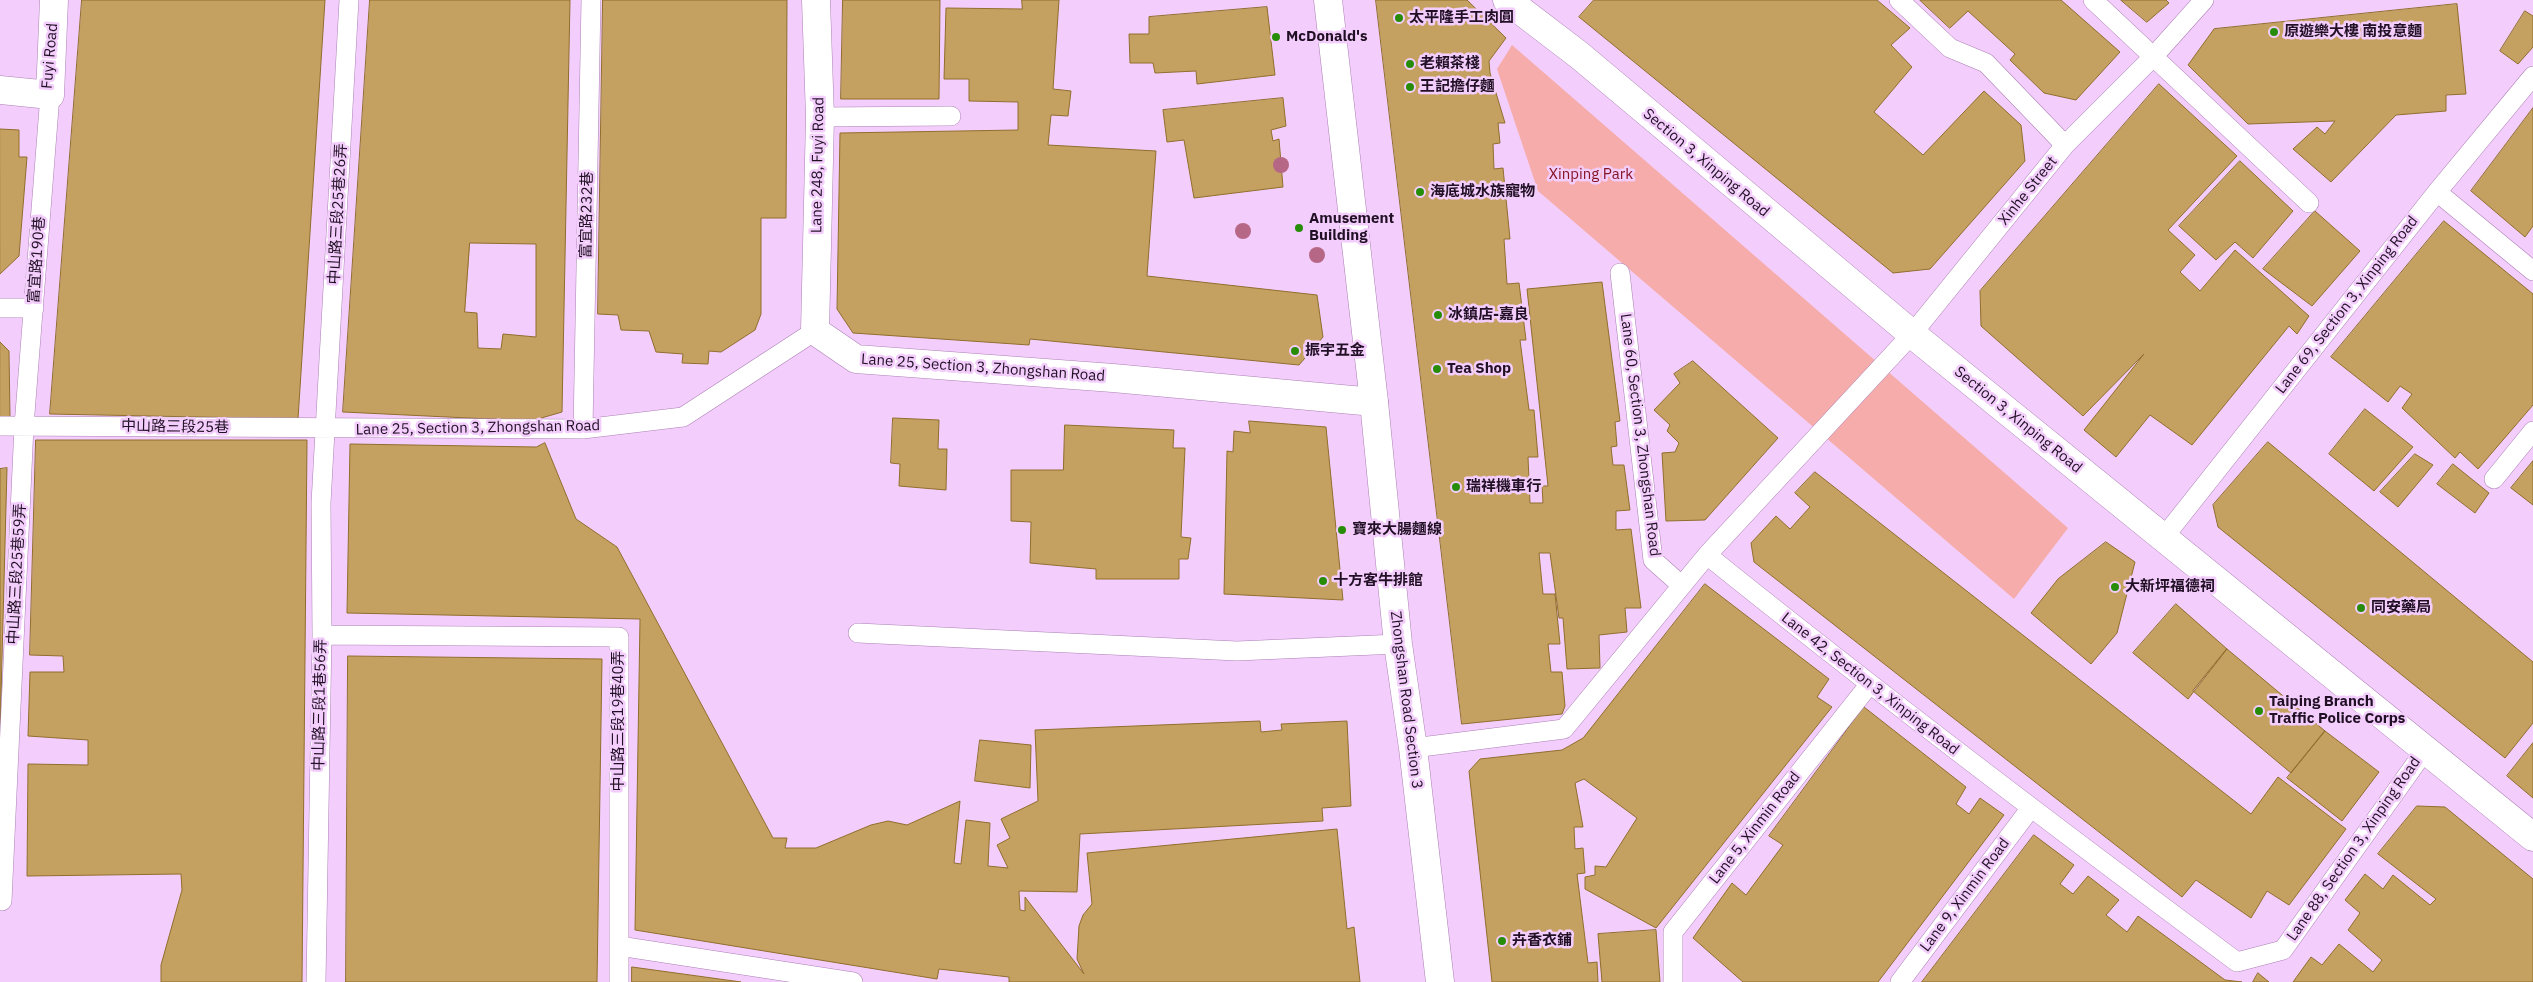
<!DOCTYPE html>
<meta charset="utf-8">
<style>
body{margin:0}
canvas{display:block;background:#f3cdfb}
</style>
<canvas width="2533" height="982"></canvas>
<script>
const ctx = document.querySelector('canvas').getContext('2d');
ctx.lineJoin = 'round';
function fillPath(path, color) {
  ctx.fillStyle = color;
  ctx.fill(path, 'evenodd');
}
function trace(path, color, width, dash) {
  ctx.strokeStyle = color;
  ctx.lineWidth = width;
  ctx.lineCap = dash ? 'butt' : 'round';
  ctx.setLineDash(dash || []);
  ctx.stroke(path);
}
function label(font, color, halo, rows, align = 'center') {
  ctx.font = font + ' "IBM Plex Sans","Noto Sans TC",sans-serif';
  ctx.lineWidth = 5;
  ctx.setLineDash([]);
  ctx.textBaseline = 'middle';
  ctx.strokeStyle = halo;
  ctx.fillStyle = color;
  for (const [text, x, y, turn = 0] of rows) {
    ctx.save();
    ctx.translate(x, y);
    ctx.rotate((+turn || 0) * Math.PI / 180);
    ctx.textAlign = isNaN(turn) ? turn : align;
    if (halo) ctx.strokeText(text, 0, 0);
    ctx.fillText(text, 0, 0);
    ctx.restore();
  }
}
const green = new Path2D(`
 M1512 45 2068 528 2014 599 1538 191 1497 69Z`);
const building = new Path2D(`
 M82 0H325L298 419 50 414Z
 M370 0H570L562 412 531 421 343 412ZM470 243 536 244V337L503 334 501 349 478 348 477 313 465 312Z
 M603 0H787L786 218H761V314L755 330 721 352 709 351 708 364 682 363 683 354 656 352 649 331 621 330 618 315 598 314Z
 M843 0H940L939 99H841Z
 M1022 0H1059L1053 89 1071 91 1068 116 1051 115 1048 145 1156 151 1147 276 1317 295 1323 337 1299 365 1030 339 1029 345 853 333 837 309 840 133 1018 130V102L969 101V79H944L946 8 1022 9Z
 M1376 0H1467L1506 38 1489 61 1490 73 1505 123H1498L1500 143 1493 144 1494 169 1503 168 1510 239H1504L1507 284 1519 283 1526 340H1520L1529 410H1534L1538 457H1528L1530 503H1543L1542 486H1548L1527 289 1602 282 1620 421 1615 422 1617 446 1611 447 1613 465H1624L1630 510 1616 511V530L1631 529 1641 608H1625L1627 632 1599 635 1600 668 1567 669 1563 618H1559L1550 553H1539L1543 594H1555L1560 644H1548L1551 672H1562L1565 706 1562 714 1462 724Z
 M1594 0H1877L1910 28 1891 45 1912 67 1874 112 1923 155 1984 91 2021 125 2025 161 1930 269 1893 273 1579 17Z
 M1920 0H2061L2120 52 2076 100 2044 93 2010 60 2015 54 1968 11 1950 28Z
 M2121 0H2166L2169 3 2147 22Z
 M2457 4 2466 94 2446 95V111L2396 115 2331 182 2293 149 2317 127 2325 134 2335 121 2248 124 2188 65 2214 29Z
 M1267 7 1275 75 1197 84 1196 71 1155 73 1153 63H1130L1129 34H1149V17Z
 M2525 11 2533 16V47L2518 64 2500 51Z
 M2159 84 2237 156 2168 230 2195 255 2180 272 2200 291 2235 250 2309 316 2297 334 2289 326 2192 445 2150 415 2116 457 2084 430 2144 354 2083 416 1981 326 1980 291Z
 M1283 98 1286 126 1271 130 1273 141 1279 139 1283 187 1194 198 1184 140 1167 142 1163 110Z
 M2533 108V226L2525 237 2471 191Z
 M0 129 19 130V157H27L19 256 0 274Z
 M2240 161 2293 211 2253 258 2235 242 2216 260 2179 226Z
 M2315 211 2360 251 2312 306 2263 269Z
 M2444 221 2533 294V405L2478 469 2460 452 2455 458 2402 408 2412 394 2400 386 2388 402 2331 357Z
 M0 342 9 351 10 418H0Z
 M1693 361 1778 438 1705 520 1666 521 1662 453 1675 452 1679 443 1667 431 1670 425 1654 410 1680 383 1674 374Z
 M2365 409 2413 447 2374 491 2329 454Z
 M893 418 939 420 938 449H947L946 490 899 486 900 464 891 463Z
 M1249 421 1326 427 1343 600 1224 594 1227 451 1233 452 1234 431 1250 433Z
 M1065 425 1174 430 1173 448H1185L1181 537 1191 538 1188 559H1179V579H1096V569L1030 563 1031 522 1011 521V470H1063Z
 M36 440H307L302 982H161V965L182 890 181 874 27 876 28 764 88 765V740L28 736 30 672H64L63 656 30 655Z
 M2268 442 2533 662V723L2505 758 2218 527 2213 505Z
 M545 443 576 519 617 547 773 838H787L785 848H816L871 825 888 821 907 825 960 801 954 863 961 864 966 820 990 823 988 866 1008 868 997 845 1010 838 1001 819 1038 801 1035 730 1260 721 1261 732 1282 730 1281 724 1347 721 1351 806 1322 808 1323 821 1080 834 1077 892 1019 891 1020 910 1025 911V897L1084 974 1077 959 1079 926 1083 915 1092 904 1087 853 1337 829 1347 929 1354 927 1360 982H1009V977L939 969 937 979 635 930 640 619 347 613 350 444 536 447Z
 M2415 454 2433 465 2398 507 2380 492Z
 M2533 461V505L2511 488Z
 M2453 464 2489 493 2475 513 2437 484Z
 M7 468 0 735V469Z
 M1815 472 2251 814 2278 777 2346 829 2289 905 2267 891 2251 918 2196 880 2182 897 1754 562 1751 543 1776 516 1790 529 1810 507 1795 493Z
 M2106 542 2135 562 2117 633 2091 664 2031 613 2058 579Z
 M1705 584 1829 679 1817 697 1832 707 1656 928 1585 889V877L1595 875V866L1606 867 1637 818 1584 779 1575 783 1583 827H1574L1575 849 1583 848 1585 873 1577 874 1588 963 1597 962 1598 982H1492L1469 771 1480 759 1562 750 1583 738Z
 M2176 604 2227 649 2188 699 2133 653Z
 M2227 649 2325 731 2291 773 2193 691Z
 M348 656 602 659 597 982H346Z
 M1864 707 1966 787 1956 804 1969 814 1980 798 2004 815 1878 982H1743L1693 938 1732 883 1746 895 1783 845 1769 836Z
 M2325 731 2379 772 2342 821 2287 778Z
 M980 740 1031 745 1030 788 975 781Z
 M2533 743V798L2507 776Z
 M2417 806 2445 807 2533 879V982H2293L2311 957 2322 965 2339 944 2373 972 2382 960 2348 930 2360 913 2345 900 2365 874 2383 889 2393 875 2430 905 2436 899 2378 854Z
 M2034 835 2074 865 2060 884 2073 894 2088 876 2119 900 2106 915 2127 932 2138 916 2225 980 2242 982H1922Z
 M1656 930 1660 982H1602L1598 934Z
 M632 967 741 982H632Z
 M2258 973 2269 982H2253Z`);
const service = new Path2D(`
 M1899 0 1950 48 1986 63 2065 145
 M2093 0 2309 203
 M820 117 951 116
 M2437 192 2533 271
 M1620 273 1653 560 1681 585
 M0 308H34
 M0 426 583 429 683 417 815 331
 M583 429 591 0
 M2494 479 2533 431
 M2164 537 2437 192 2533 76
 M1707 555C1881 695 2058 829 2237 962L2283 950 2426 749
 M858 633 1237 651 1398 644
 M322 635 619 637V982
 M1413 748 1564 729 1707 555 1912 334 2065 145 2153 57 2204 0
 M2 901 24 426 50 95
 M619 946 853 982
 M316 982 322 635 321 503 349 0
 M1673 982V932L1869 685
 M1900 982 2030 809`);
const minor = new Path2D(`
 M816 0 820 117 815 331 856 359 1113 378 1374 402
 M1507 0 1579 55 1912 334 2533 837
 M0 90 50 95 54 0`);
const tertiary = new Path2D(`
 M1328 0 1374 402 1398 644 1413 748 1440 982`);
const trees = [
 [1281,165],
 [1243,231],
 [1317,255]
];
const markers = [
 [1399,18,5,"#278d08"],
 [2274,32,5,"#278d08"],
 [1276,37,5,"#278d08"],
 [1410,64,5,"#278d08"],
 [1410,87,5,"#278d08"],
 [1420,192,5,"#278d08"],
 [1299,228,5,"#278d08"],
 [1438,315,5,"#278d08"],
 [1295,351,5,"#278d08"],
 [1437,369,5,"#278d08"],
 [1456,487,5,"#278d08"],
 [1342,530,5,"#278d08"],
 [1323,581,5,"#278d08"],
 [2115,587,5,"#278d08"],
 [2361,608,5,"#278d08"],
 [2259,711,5,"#278d08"],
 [1502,941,5,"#278d08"]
];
const poiNames = [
 ["太平隆手工肉圓",1409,18],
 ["原遊樂大樓 南投意麵",2284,32],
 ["McDonald's",1286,37],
 ["老賴茶棧",1420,64],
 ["王記擔仔麵",1420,87],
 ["海底城水族寵物",1430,192],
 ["Amusement",1309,219],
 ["Building",1309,236],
 ["冰鎮店-嘉良",1448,315],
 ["振宇五金",1305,351],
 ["Tea Shop",1447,369],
 ["瑞祥機車行",1466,487],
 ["寶來大腸麵線",1352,530],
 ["十方客牛排館",1333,581],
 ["大新坪福德祠",2125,587],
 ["同安藥局",2371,608],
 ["Taiping Branch",2269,702],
 ["Traffic Police Corps",2269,719],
 ["卉香衣鋪",1512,941]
];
const streetNames = [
 ["Fuyi Road",50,56,-85],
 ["Section 3, Xinping Road",1706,163,40],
 ["Lane 248, Fuyi Road",818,165,-89],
 ["Xinhe Street",2028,191,-51],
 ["中山路三段25巷26弄",338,214,-87],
 ["富宜路232巷",587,215,-89],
 ["富宜路190巷",37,260,-86],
 ["Lane 69, Section 3, Xinping Road",2347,305,-52],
 ["Lane 25, Section 3, Zhongshan Road",983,368,4],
 ["Section 3, Xinping Road",2018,420,39],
 ["中山路三段25巷",175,427,1],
 ["Lane 25, Section 3, Zhongshan Road",478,428,-1],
 ["Lane 60, Section 3, Zhongshan Road",1640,435,83],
 ["中山路三段25巷59弄",17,574,-87],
 ["Lane 42, Section 3, Xinping Road",1870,684,38],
 ["Zhongshan Road Section 3",1406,700,83],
 ["中山路三段1巷56弄",320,705,-89],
 ["中山路三段19巷40弄",619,721,-90],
 ["Lane 5, Xinmin Road",1755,828,-52],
 ["Lane 88, Section 3, Xinping Road",2354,849,-55],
 ["Lane 9, Xinmin Road",1965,895,-53]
];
const parkNames = [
 ["Xinping Park",1591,175]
];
fillPath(green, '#f6acaa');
fillPath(building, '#c5a161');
trace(building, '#906e2d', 1);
trace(service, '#ac80b5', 20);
trace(minor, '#ac80b5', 29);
trace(tertiary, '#ac80b5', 29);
trace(service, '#fff', 19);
trace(minor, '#fff', 28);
trace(tertiary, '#fff', 28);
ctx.fillStyle = '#b66785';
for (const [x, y] of trees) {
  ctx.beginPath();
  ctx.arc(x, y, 8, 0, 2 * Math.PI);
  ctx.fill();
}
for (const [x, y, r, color] of markers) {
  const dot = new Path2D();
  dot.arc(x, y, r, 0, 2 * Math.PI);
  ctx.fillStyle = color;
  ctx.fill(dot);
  trace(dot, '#f3cdfb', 2);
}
label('bold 15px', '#211025', '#f3cdfb', poiNames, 'left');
label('15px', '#211025', '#f3cdfb', streetNames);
label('15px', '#851424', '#f3cdfb', parkNames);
</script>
